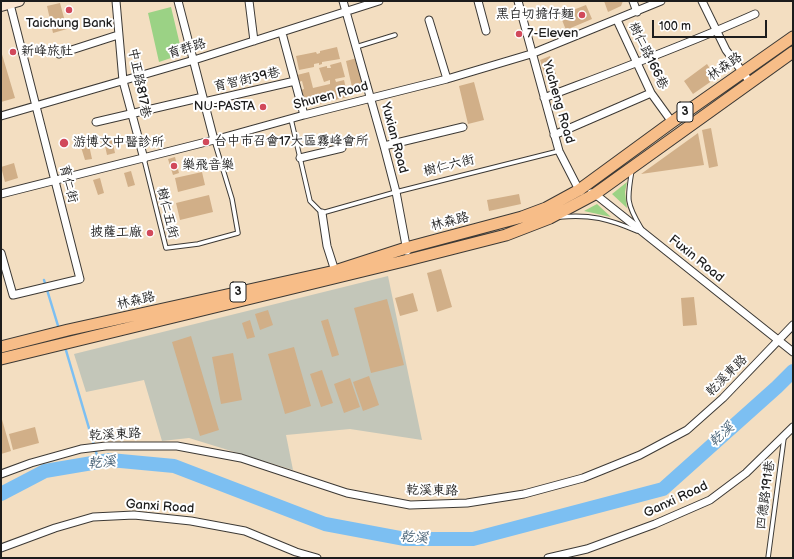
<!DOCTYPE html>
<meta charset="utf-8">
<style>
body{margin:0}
#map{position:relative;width:794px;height:559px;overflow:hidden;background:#f3dec1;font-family:"Balsamiq Sans",sans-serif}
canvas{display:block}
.frame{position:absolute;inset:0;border:2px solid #1c1c1c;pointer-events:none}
.scale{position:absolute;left:652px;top:20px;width:115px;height:18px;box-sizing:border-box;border:2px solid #1c1c1c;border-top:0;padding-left:5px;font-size:12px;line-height:14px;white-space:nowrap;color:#1c1c1c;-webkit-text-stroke:3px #fff;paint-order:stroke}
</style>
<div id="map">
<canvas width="794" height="559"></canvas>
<div class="frame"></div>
<div class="scale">100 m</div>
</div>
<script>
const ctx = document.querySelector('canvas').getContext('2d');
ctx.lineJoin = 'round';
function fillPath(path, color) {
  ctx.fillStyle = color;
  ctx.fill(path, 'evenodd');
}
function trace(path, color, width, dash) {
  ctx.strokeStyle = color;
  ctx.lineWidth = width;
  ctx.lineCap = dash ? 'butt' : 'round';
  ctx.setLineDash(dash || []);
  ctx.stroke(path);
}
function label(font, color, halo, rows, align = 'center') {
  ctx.font = font + ' "Balsamiq Sans","LXGW WenKai TC",sans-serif';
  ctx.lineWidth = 4;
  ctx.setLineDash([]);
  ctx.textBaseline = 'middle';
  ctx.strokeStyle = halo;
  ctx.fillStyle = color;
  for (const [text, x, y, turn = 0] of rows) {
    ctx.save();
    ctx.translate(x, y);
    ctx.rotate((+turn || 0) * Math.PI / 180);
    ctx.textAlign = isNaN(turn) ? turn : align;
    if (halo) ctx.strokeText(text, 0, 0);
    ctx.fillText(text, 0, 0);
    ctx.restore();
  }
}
const industrial = new Path2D(`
 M388 276 422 440 350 429 286 435 293 470 189 438 162 441 144 380 86 392 74 354Z`);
const green = new Path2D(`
 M171 7 181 49 177 56 159 62 148 13Z
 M627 182 625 192 627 208 612 194Z
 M597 204 611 217 584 211Z`);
const stream = new Path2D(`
 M44 280 59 329
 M65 347 99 462`);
const river = new Path2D(`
 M1 494 45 471 110 460 174 466 325 524 405 539H473L663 489 777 387 793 371`);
const building = new Path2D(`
 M604 1H623L621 6 608 12Z
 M60 3 67 29 53 33 47 6Z
 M586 5 592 19 566 30 560 15Z
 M337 47 340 59 322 62V64L319 65V63L314 64V67L299 70 296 56 316 52 317 54 320 53V51Z
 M1 51 15 98 1 102Z
 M550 56 556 74 546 78 540 60Z
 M357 58 363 84 352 87 346 61Z
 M341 62 345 77 335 79 336 82 344 80 348 97 306 107 301 90 304 89 302 81 298 82 297 75 309 72 313 88 330 84V80L324 82 319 68 327 66V68H331L330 65Z
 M707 64 716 78 693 94 684 81Z
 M474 82 484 120 468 124 459 86Z
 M711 128 718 166 709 168 702 130Z
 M698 133 704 165 641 174Z
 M112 139 115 153 107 155 104 141Z
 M89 145 92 159 85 160 81 147Z
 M175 157 179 173 173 175 168 159Z
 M14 163 18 178 5 182 1 167Z
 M131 171 135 185 128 187 124 173Z
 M202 172 205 185 178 192 175 178Z
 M100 178 104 193 98 195 93 180Z
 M519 194 521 204 489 211 487 200Z
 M209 195 213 212 180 220 176 203Z
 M441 269 452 307 437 312 427 273Z
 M413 293 418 311 400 316 395 298Z
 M694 297 697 325 683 326 681 298Z
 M387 299 404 365 371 373 354 308Z
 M268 310 273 325 260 330 255 314Z
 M328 319 339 355 332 357 321 321Z
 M250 320 255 337 247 339 242 323Z
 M191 336 219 430 200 436 172 342Z
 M294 347 311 406 285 414 268 354Z
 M233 353 242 400 221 404 212 357Z
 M322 370 333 403 321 407 310 374Z
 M369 376 379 405 363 411 353 382Z
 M350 378 360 407 344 413 334 384Z
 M1 416 11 451 1 454Z
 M35 427 39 443 13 450 9 434Z`);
const lane = new Path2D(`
 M356 47 395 35
 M291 119 310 201 322 213 396 192 559 151
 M144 159 166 248 198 244 238 233 232 199 214 140
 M632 170C627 199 626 203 641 228
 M560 217C590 214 609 219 637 231
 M768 558 784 438`);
const street = new Path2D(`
 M116 1 123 81 144 159
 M178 1 214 140
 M249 1 254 41
 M343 1 384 146 396 192 407 251
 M478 1 486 31
 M518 1 559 151 579 190 581 191
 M633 1 637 12
 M702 1 726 50 750 82
 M429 20 447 79
 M617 20 651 93 672 122
 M282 33 304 115
 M59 54 118 35
 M544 98C615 71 686 45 755 14
 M204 102 295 81
 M1 116 194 60 379 1
 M96 122 203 97
 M554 135 651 93
 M384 146 463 127
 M300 158 342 148
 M591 193 595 194 793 352
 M1 194 214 140 304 115 447 79 531 54 661 1
 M322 213 327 246 335 271
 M1 253 13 295 80 279 10 4
 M1 474 31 463 81 449 106 446H177L241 458 347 493 410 505 467 503 524 494 583 478 640 455 687 430 723 398 793 325
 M1 548 55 528 93 517 134 515 191 521 245 531 296 552 317 558
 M548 558 587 549 655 524 710 500 746 473 793 427`);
const secondary = new Path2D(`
 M1 6 19 1`);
const primary = new Path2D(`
 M1 347 68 330 335 271 406 248 522 217 546 208 579 190 672 122 793 37
 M1 359 408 260 506 235 550 218 595 194 793 52`);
const markers = [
 [69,10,4,"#d1495b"],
 [582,15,4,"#d1495b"],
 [519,34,4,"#d1495b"],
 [13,52,4,"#d1495b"],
 [263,107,4,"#d1495b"],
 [206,142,4,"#d1495b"],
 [64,143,5,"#d1495b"],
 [174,166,4,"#d1495b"],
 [150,233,4,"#d1495b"]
];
const shields = [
 [685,112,16],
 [238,292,16]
];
const shieldNames = [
 ["3",685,112],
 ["3",238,292]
];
const poiNames = [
 ["黑白切擔仔麵",574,15,"right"],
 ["Taichung Bank",69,24,"center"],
 ["7-Eleven",527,34],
 ["新峰旅社",21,52],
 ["NU-PASTA",255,107,"right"],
 ["台中市召會17大區霧峰會所",214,142],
 ["游博文中醫診所",73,143],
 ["樂飛音樂",182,166],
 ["披薩工廠",142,233,"right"]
];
const streetNames = [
 ["育群路",187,49,-17],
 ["樹仁路166巷",648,56,64],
 ["林森路",725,67,-35],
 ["育智街39巷",247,80,-13],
 ["中正路817巷",139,83,79],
 ["Shuren Road",331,96,-15],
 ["Yucheng Road",558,102,74],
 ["Yuxian Road",394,138,75],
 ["樹仁六街",449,166,-14],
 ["育仁街",68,184,76],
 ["樹仁五街",167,213,76],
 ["林森路",450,222,-14],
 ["Fuxin Road",696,259,39],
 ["林森路",136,301,-13],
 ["乾溪東路",727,376,-45],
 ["乾溪東路",115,435,-3],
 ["乾溪東路",432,491,1],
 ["四德路191巷",766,495,-82],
 ["Ganxi Road",676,500,-25],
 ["Ganxi Road",160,507,4]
];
const waterNames = [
 ["乾溪",722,435,-42],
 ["乾溪",102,463,-5],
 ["乾溪",414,538,4]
];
fillPath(industrial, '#c3c6b9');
fillPath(green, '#9bd285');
trace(stream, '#7cbff2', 2.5);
trace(river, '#7cbff2', 14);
fillPath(building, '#d1af88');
trace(lane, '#3c3935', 5.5);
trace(street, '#3c3935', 9);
trace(secondary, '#3c3935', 12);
trace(primary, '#3c3935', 13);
trace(lane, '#fff', 3.5);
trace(street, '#fff', 7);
trace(secondary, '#fce5cf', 10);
trace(primary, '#f7bd88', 11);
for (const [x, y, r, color] of markers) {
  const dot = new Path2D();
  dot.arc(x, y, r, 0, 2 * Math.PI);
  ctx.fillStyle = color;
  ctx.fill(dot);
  trace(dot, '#fff', 1.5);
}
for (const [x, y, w] of shields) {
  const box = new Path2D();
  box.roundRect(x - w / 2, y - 10, w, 20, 3);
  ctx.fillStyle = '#fff';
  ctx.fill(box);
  trace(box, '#1c1c1c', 1);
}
label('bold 12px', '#1c1c1c', null, shieldNames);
label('13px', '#1c1c1c', '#fff', poiNames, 'left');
label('13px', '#1c1c1c', '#fff', streetNames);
label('italic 14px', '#425d72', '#fff', waterNames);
</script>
